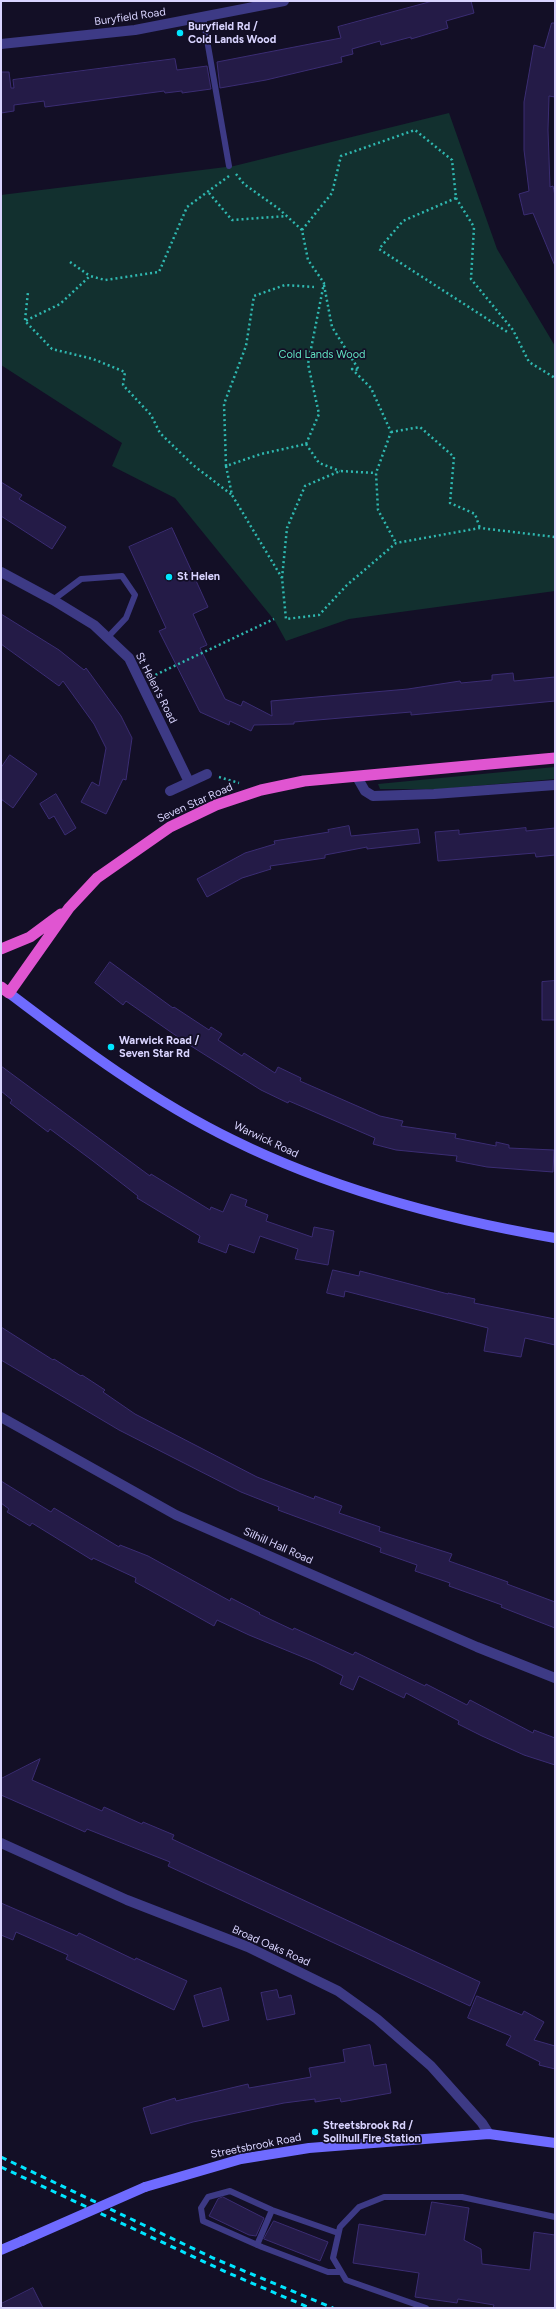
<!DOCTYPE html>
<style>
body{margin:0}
#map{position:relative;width:556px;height:2309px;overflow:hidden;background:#130f26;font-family:Figtree,sans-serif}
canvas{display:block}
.frame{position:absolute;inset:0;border:2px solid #d9d4ff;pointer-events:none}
</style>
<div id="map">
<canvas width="556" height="2309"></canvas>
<div class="frame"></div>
</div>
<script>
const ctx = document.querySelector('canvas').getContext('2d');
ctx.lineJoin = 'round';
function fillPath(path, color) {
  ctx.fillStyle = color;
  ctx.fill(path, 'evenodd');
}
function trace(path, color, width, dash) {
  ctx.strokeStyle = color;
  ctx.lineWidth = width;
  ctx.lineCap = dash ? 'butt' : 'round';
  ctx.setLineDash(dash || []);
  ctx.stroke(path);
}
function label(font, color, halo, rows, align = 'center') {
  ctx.font = font + ' Figtree,sans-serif';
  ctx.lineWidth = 3.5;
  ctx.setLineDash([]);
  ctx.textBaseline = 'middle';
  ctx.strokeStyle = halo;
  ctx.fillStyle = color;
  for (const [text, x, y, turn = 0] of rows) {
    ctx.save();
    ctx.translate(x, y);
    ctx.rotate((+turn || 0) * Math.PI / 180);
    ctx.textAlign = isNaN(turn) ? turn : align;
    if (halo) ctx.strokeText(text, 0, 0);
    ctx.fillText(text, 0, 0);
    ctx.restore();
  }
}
const green = new Path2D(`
 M449 113 497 249 555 346V591L349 619 286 641 275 621 175 498 112 466 122 443 1 365V195L234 166Z
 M555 767V779L440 789H380L378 784Z`);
const building = new Path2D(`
 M433 1H471L474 13 446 21 448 28 411 39V37L381 45 380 41 352 49 353 54 341 57 342 62 266 80 220 88 217 62 341 38 338 27Z
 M552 23H555V97L549 96 548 130 550 187 553 186 555 196V266L533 213 524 215 519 194 529 191 524 150V102L534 45 544 48Z
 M175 59 177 70 207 66 211 89 182 93V91L165 93 164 91 45 107 44 101 14 105V111L1 113V72H9L11 88H14L13 80Z
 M1 482 22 495 19 499 66 527 52 549 1 516Z
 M172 528 208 607 193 614 207 645 200 648 225 699 241 706 243 701 272 716 271 701 408 689 460 681 461 683 492 680V675L513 673 514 681 555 677V701L411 715V712L294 722V724L254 725 251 731 230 721 229 725 200 712 159 631 166 628 129 547Z
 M1 614 59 650 84 670 86 668 121 716 132 738 126 780 123 779 106 814 81 802 92 782 99 786 106 748 94 724 63 681 59 686 1 644Z
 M10 755 37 774 13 808 1 799V768Z
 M56 794 76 828 65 835 54 816 49 819 40 804Z
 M349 826 351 836 418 829 420 843 367 849V847L325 855V858L270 866 271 869 242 878 207 897 197 879 245 853 275 844 274 841 329 832 328 830Z
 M526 828V831L555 828V855L536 857 535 853 438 861 435 832 459 830V834Z
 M110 962 173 1008 174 1007 209 1030 211 1027 222 1034 218 1040 242 1056 244 1053 275 1073 278 1067 301 1078 300 1081 380 1116 403 1121 401 1126 456 1134 455 1138 496 1146V1142L509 1145V1148L554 1150 553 1172 487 1167 456 1161 457 1156 396 1150 373 1144 375 1138 289 1101 288 1103 261 1090 191 1046 126 1001 123 1005 95 983Z
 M555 981V1020H542V982Z
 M1 1066 150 1176 151 1174 210 1210 211 1207 223 1212 231 1194 247 1200 245 1206 268 1215 266 1221 312 1237 314 1227 334 1231 328 1265 295 1259 298 1249 260 1236 254 1253 229 1244 226 1253 198 1242 200 1236 137 1198 138 1196 93 1161 50 1129 48 1132 10 1103 12 1100 1 1091Z
 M333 1270 359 1276 360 1271 448 1294V1293L475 1299 474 1303 555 1319V1345L525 1338 521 1357 484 1351 488 1328 345 1291 344 1297 327 1293Z
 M1 1327 53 1360 54 1359 81 1376 82 1375 105 1390 103 1392 135 1414 257 1477 314 1499 315 1496 342 1506 339 1513 380 1527 379 1531 452 1554 449 1561 508 1582 507 1584 555 1602V1628L501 1607 502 1605 449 1586 450 1583 415 1571 417 1565 380 1552 381 1548 278 1510 279 1507 241 1492 119 1430 1 1360Z
 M1 1481 51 1512 54 1508 119 1547 120 1545 148 1556 230 1601 231 1598 260 1613 259 1614 293 1630 294 1628 353 1655 355 1652 425 1686 426 1684 467 1705 470 1700 533 1733 534 1730 555 1738V1765L524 1755 482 1736 458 1724 459 1721 406 1693 404 1698 359 1676 353 1690 340 1684 343 1676 315 1662 249 1635 217 1620 214 1626 135 1582 136 1578 93 1558 92 1560 32 1523 30 1526 7 1512 9 1509 1 1503Z
 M40 1759 32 1780 102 1811 104 1807 142 1824 143 1822 174 1835 172 1839 480 1982 470 2006 168 1866 170 1862 87 1829 85 1832 1 1795V1779Z
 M1 1903 77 1936 79 1933 135 1960 136 1958 187 1981 174 2010 92 1971 66 1959 68 1955 16 1932 13 1940 1 1935Z
 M221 1988 229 2020 203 2027 194 1996Z
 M277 1990 279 1998 291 1995 295 2014 267 2020 261 1993Z
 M477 1996 522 2015 524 2011 544 2022 534 2040 555 2046V2069L539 2065 540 2062 506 2045 511 2036 468 2018Z
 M370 2045 374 2066 386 2064 391 2093 341 2102 340 2098 315 2102V2099L284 2103 193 2122 151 2134 143 2108 175 2098 176 2101 248 2084 249 2088 311 2077 309 2068 345 2062 343 2050Z
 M223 2197 264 2218 256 2236 249 2235 209 2216 218 2199Z
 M432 2202 469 2208 464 2240 481 2249 482 2264 530 2270 534 2232 555 2235V2308H493L494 2305 458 2299 457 2303 415 2297 419 2273 353 2263 359 2224 425 2235Z
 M274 2221 328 2242 320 2261 264 2239Z
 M33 2288 43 2308H1V2304Z`);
const path = new Path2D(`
 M236 174 244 184 279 209 302 230 308 260 324 283 308 364 319 414 306 444 261 454 226 466 224 404 246 346 254 296 285 285 314 287
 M229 176 187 207 159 272 105 280 90 276 60 304 25 321 52 349 93 359 125 372 123 385 151 415 160 433 193 465 232 495
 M209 193 232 220 287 216
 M456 198 403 221 379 249 509 333
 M302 230 332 193 341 156 415 130 452 160 456 198 474 227 471 279 513 330 529 362 555 378
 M70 262 90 276
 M324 285 332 327 359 370 352 369 371 388 391 432 376 473 378 510 396 543
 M25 320 28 292
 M391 432 420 427 454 457 450 503 475 514 480 528
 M306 444 319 463 340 471
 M226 466 232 495 282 578 286 619 319 615 347 585 396 543 480 528 555 537
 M282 578 287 528 305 486 340 471 376 473
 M151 677 274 619
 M219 777 239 783`);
const service = new Path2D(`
 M203 17 229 166
 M53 600 81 579 122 576 135 595 126 618 108 637
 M338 2233 272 2210 230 2191 208 2197 201 2208 203 2221 262 2247 328 2272H341
 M257 2245 272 2210
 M426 2308 346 2280 333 2258 340 2227 359 2207 384 2197H462L555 2217`);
const minor = new Path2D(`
 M1 572 53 600 94 625 129 658 189 782
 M357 777 365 791 373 796 434 794 555 785
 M170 791 207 774
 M1 1417 176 1515 477 1647 555 1678`);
const tertiary = new Path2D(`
 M1 44 135 30 284 1
 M1 1843 127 1900 248 1947 338 1991 377 2019 431 2066 482 2123 489 2134`);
const secondary = new Path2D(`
 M9 993C80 1047 153 1101 233 1140 334 1190 444 1219 555 1238
 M145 2187 241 2159 309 2148 489 2134 555 2143
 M1 2250 22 2241`);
const trunk = new Path2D(`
 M1 949 30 937 61 914
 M1 987 9 993 69 908 97 878 170 827 216 805 261 790 304 781 555 758`);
const rail = new Path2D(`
 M1 2157 213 2258 333 2308
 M1 2167 226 2272 310 2308`);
const secondaryBridge = new Path2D(`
 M22 2241 145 2187`);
const markers = [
 [180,33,4,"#00e5ff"],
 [169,577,4,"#00e5ff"],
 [111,1047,4,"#00e5ff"],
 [315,2132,4,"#00e5ff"]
];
const streetNames = [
 ["Buryfield Road",130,17,-8],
 ["St Helen's Road",156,688,63],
 ["Seven Star Road",195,803,-24],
 ["Warwick Road",266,1140,25],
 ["Silhill Hall Road",278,1546,24],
 ["Broad Oaks Road",271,1946,24],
 ["Streetsbrook Road",256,2146,-11]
];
const poiNames = [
 ["Buryfield Rd /",188,27],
 ["Cold Lands Wood",188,40],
 ["St Helen",177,577],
 ["Warwick Road /",119,1041],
 ["Seven Star Rd",119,1054],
 ["Streetsbrook Rd /",323,2126],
 ["Solihull Fire Station",323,2139]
];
const parkNames = [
 ["Cold Lands Wood",322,355]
];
fillPath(green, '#12302f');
fillPath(building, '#241b47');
trace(building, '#3b2d73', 1);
trace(path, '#2fb8b0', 2.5, [2, 3]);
trace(service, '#3d3a85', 6);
trace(minor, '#3d3a85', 10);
trace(tertiary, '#3d3a85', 10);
trace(secondary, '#6f6bff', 10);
trace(trunk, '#e055d1', 11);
trace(rail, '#00e5ff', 3, [6, 5]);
trace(secondaryBridge, '#6f6bff', 10);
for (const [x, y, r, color] of markers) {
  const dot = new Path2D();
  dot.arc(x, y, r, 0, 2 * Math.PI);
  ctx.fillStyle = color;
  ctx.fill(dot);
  trace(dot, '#130f26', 1.5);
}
label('11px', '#d9d4ff', '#130f26', streetNames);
label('bold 11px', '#d9d4ff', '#130f26', poiNames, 'left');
label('11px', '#5fe0c0', '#130f26', parkNames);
</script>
